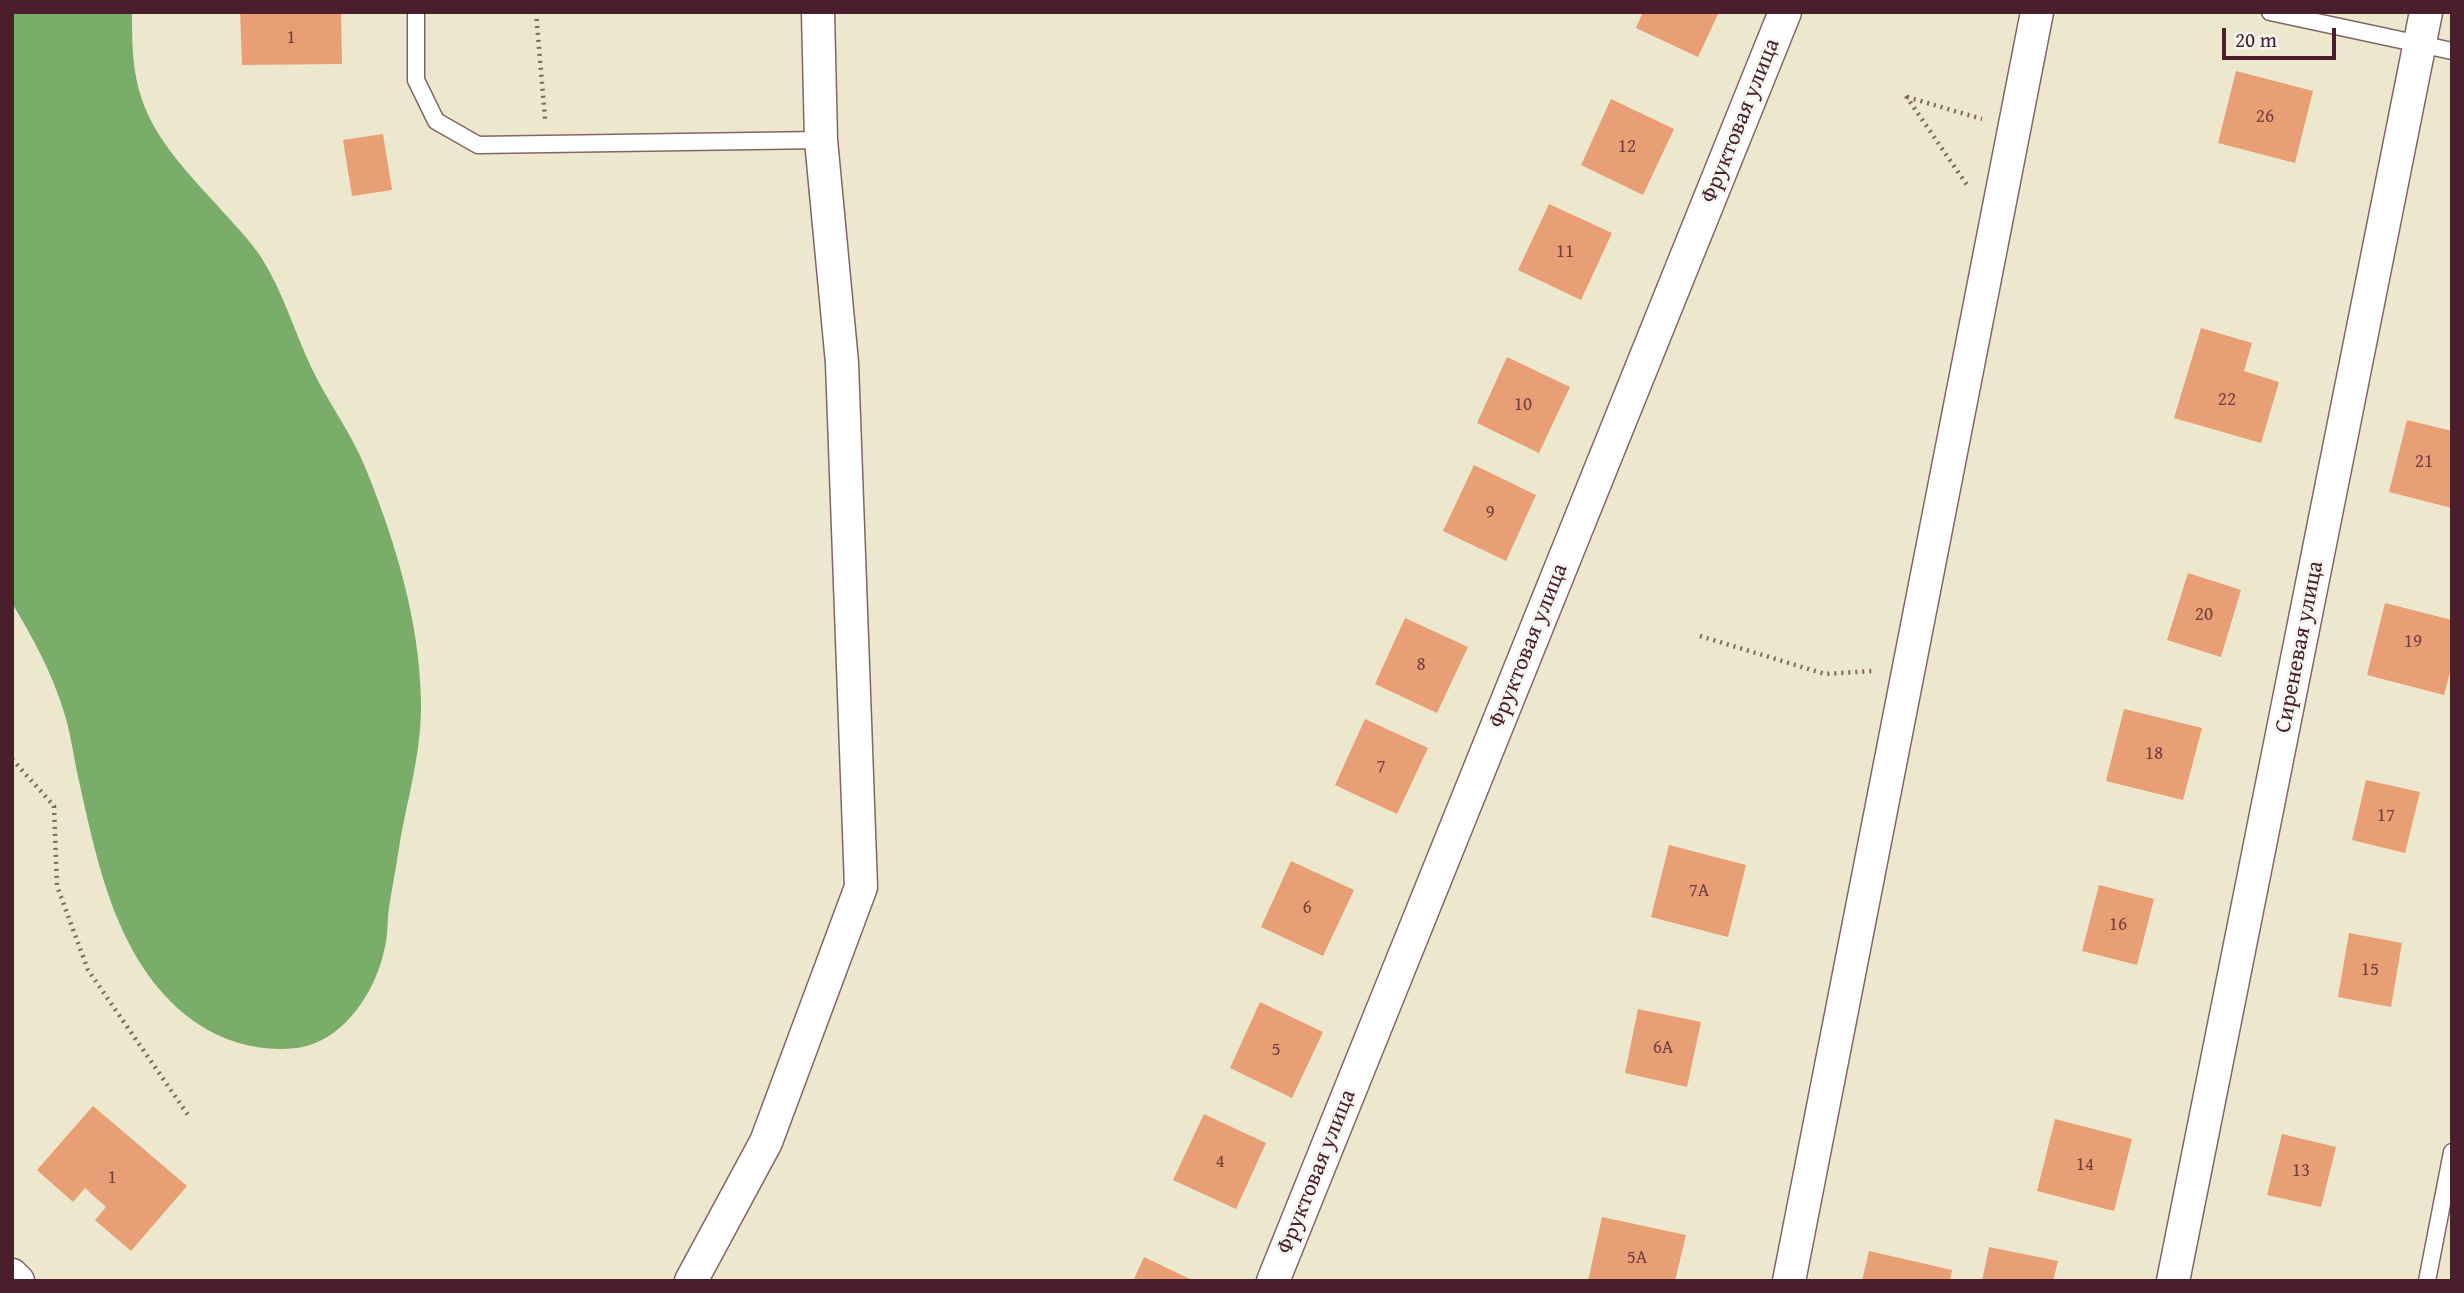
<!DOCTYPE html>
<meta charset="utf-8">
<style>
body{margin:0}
#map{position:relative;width:2464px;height:1293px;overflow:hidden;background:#ede7cd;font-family:"Gentium Book Plus",serif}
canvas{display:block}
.frame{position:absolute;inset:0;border:14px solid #4a1f2b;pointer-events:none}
.scale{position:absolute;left:2222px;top:28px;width:114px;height:32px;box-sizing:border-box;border:4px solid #4a1f2b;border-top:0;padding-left:9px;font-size:21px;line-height:24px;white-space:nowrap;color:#4a1f2b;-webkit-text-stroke:5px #f6f6f2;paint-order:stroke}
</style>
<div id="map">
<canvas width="2464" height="1293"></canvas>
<div class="frame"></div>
<div class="scale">20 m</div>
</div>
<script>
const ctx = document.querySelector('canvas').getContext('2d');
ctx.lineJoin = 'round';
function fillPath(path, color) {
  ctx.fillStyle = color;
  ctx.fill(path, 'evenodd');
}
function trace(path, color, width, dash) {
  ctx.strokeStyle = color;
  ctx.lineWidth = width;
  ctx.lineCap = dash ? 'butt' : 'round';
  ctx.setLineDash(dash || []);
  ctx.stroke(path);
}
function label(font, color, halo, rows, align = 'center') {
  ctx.font = font + ' "Gentium Book Plus",serif';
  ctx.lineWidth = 6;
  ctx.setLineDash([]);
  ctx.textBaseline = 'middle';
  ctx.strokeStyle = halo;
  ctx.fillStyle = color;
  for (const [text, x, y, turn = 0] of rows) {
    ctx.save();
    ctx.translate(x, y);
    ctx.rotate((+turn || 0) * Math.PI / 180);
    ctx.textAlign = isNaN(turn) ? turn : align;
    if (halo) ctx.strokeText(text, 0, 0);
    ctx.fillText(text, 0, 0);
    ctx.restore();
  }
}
const forest = new Path2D(`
 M12 12H132C132 38 132 65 139 90 151 135 185 170 216 204 231 221 248 238 261 257 283 292 294 330 311 367 327 401 351 432 365 467 395 540 420 622 421 702 422 751 407 800 399 848 396 868 392 888 389 908 387 922 388 937 384 951 375 993 342 1043 296 1048 261 1052 227 1043 198 1024 116 968 97 861 77 772 73 752 70 731 64 712 52 673 33 638 12 603Z`);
const building = new Path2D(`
 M240 12H341L342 64 242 65Z
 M1643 12H1719L1698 57 1636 28Z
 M2236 71 2313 91 2295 163 2218 143Z
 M1611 99 1674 129 1643 195 1581 165Z
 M383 134 392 190 352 196 343 140Z
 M1549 204 1612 233 1581 300 1518 270Z
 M2201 328 2252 343 2244 371 2279 382 2261 443 2174 418Z
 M1507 357 1570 387 1539 453 1477 423Z
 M2407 420 2452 431V508L2389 492Z
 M1474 465 1536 495 1506 561 1443 531Z
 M2188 573 2241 590 2221 657 2167 640Z
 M2385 603 2452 620V665L2444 695 2367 675Z
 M1405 618 1468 647 1437 713 1375 684Z
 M2124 709 2202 728 2183 800 2106 781Z
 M1365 719 1428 748 1397 814 1335 785Z
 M2366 780 2420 792 2405 853 2352 840Z
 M1669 845 1746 865 1728 937 1651 917Z
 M1291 861 1354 890 1323 956 1261 927Z
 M2099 885 2154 899 2137 965 2082 951Z
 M2349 933 2402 943 2391 1007 2338 997Z
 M1260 1002 1323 1032 1292 1098 1230 1068Z
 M1638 1009 1701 1022 1687 1087 1625 1073Z
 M93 1106 187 1186 131 1251 95 1220 106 1207 85 1188 73 1202 37 1170Z
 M1204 1114 1266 1143 1236 1209 1173 1180Z
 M2055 1119 2132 1139 2114 1211 2037 1191Z
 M2282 1134 2336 1147 2321 1207 2267 1195Z
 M1602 1217 1686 1235 1675 1281H1588Z
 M1989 1247 2058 1261 2053 1281H1982Z
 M1869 1251 1952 1270 1950 1281H1862Z
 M1144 1257 1194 1281H1133Z`);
const path = new Path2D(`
 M536 12 545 119
 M1906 96 1967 185
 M1907 97 1982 119
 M1700 636 1825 674 1873 671
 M12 759 54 806 57 886 88 970 188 1115`);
const lane = new Path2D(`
 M416 12V80L436 121 478 145 821 140
 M2270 12 2452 51
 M2427 1281 2452 1152`);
const street = new Path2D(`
 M12 1275 18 1281
 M691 1281 766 1142 861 887 842 363 821 140 818 12
 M1273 1281 1785 12
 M1789 1281 2037 12
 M2173 1281 2426 12`);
const numberNames = [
 ["1",291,38],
 ["26",2265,117],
 ["12",1627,147],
 ["11",1565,252],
 ["22",2227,400],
 ["10",1523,405],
 ["21",2424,462],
 ["9",1490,513],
 ["20",2204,615],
 ["19",2413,642],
 ["8",1421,665],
 ["18",2154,754],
 ["7",1381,767],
 ["17",2386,816],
 ["7А",1699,891],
 ["6",1307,908],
 ["16",2118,925],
 ["15",2370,970],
 ["6А",1663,1048],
 ["5",1276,1050],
 ["4",1220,1162],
 ["14",2085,1165],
 ["13",2301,1171],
 ["1",112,1178],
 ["5А",1637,1258]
];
const streetNames = [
 ["Фруктовая улица",1741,121,-68],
 ["Фруктовая улица",1529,646,-68],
 ["Сиреневая улица",2300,647,-79],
 ["Фруктовая улица",1317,1172,-68]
];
fillPath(forest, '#79ad69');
fillPath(building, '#e99f75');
trace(lane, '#836564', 19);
trace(street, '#836564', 35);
trace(path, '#836564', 4.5, [2, 5]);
trace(lane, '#fff', 16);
trace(street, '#fff', 32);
label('19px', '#723f3e', null, numberNames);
label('23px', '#4a1f2b', '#f6f6f2', streetNames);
</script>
